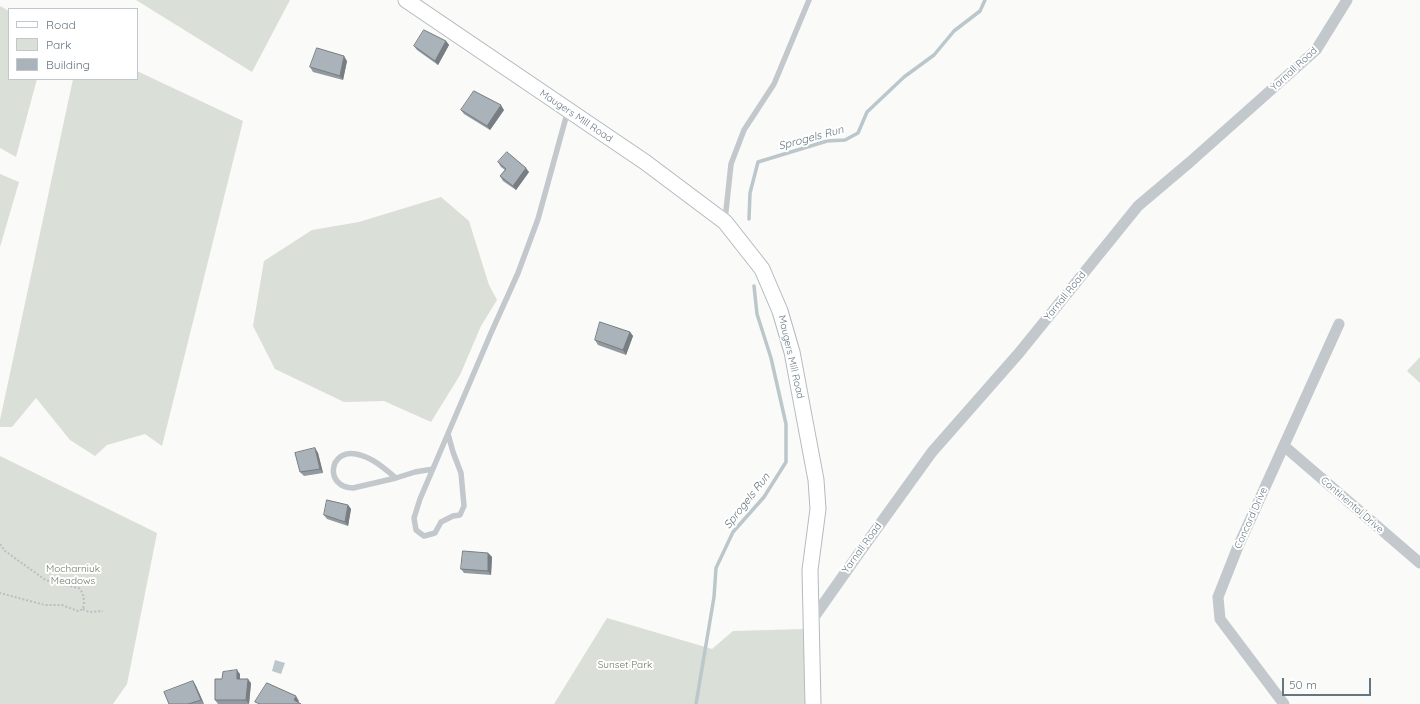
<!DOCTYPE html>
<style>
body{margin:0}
#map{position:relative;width:1420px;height:704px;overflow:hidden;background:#fafaf8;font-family:Quicksand,sans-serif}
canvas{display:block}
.legend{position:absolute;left:8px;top:8px;width:130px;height:72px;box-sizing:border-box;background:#fff;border:1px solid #c1c8cd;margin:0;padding:5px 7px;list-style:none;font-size:12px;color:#657683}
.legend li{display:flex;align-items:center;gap:8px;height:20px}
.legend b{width:20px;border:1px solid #c1c8cd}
.scale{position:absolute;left:1282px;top:678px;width:89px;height:18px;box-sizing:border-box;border:2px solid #657683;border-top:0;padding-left:5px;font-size:12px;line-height:14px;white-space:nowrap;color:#657683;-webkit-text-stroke:3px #fff;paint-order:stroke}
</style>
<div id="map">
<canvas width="1420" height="704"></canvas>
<ul class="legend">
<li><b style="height:5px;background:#fff"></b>Road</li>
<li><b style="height:11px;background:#dadfd7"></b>Park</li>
<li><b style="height:11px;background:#aab3b9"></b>Building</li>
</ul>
<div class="scale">50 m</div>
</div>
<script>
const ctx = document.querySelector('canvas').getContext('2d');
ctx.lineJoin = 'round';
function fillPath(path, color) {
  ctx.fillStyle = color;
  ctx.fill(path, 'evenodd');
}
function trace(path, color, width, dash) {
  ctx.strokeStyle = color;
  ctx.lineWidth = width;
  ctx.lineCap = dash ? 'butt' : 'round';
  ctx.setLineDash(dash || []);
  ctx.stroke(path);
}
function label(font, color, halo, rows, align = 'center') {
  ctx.font = font + ' Quicksand,sans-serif';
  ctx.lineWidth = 4;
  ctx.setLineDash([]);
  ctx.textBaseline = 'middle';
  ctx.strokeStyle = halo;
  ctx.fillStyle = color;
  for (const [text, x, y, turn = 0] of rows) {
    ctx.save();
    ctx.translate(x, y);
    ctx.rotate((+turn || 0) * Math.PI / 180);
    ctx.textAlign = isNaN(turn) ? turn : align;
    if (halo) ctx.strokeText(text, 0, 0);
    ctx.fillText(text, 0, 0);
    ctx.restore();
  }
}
const green = new Path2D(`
 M136 0H290L252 72Z
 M0 6 9 11V79H37L16 157 0 148Z
 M137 71 243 121 162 446 145 434 107 445 95 456 70 440 36 398 12 427H0V420L73 79H137Z
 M0 174 19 182 0 247Z
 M441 197 469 221 489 285 497 300 481 326 460 375 431 422 384 401 344 402 275 369 253 326 264 261 312 230 359 222Z
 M1420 357V383L1407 371Z
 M0 456 157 533 127 684 113 704H0Z
 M607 618 712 649 733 631 804 629 805 704H554Z`);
const water = new Path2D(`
 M275 660 285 663 281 674 272 671Z`);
const stream = new Path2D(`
 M749 219 750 193 758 162 827 141 845 140 858 133 867 112 904 77 934 55 954 31 980 11 985 0
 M696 704 714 597 716 568 733 532 764 497 786 462V424L771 358 757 314 754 286`);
const path = new Path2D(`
 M0 544 5 551 44 579 51 582 79 588C84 593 85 602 83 609L78 611 62 605H45L0 593
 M83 609 89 612 103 611`);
const lane = new Path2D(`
 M725 220 731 164 744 130 774 84 809 0
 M448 434 453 452 461 473 464 506 460 515 453 516 441 522 435 533 424 536 416 530 414 518 420 499 491 333 518 273 538 219 568 110
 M396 478C384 468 372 457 356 454 329 449 324 487 353 488L396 478 415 472 433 469`);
const street = new Path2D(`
 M1284 446 1420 563
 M812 620 857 556 932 452 1019 353 1138 206 1190 162 1316 50 1347 0
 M1284 704 1220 619 1218 597 1237 549 1339 324`);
const secondary = new Path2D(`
 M406 0 645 162 725 222 762 269 780 311 792 352 816 480 818 509 810 570 813 704`);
const wall = new Path2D(`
 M446 41 449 45 438 65 417 50 414 46Z
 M347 61 343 80 313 72 310 67Z
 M461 110H504L490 130 464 114Z
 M498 162 529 172 516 190 503 181 500 176 505 170 501 167Z
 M630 332 633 336 626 355 598 345 595 340Z
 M315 448 318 453 323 473 304 476 300 472Z
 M348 505 351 509 348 526 327 519 324 515Z
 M488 553 492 557 491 575 464 573 461 569Z
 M240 674V679L251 683 249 704H218L215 700 222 679Z
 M193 681 196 686 204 704H169Z`);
const shadedWall = new Path2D(`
 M446 41 449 45 438 65 435 61Z
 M344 56 347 61 343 80 340 76Z
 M501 105 504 110 490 130 487 126Z
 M526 168 529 172 516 190 513 186Z
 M630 332 633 336 626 355 623 350Z
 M315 448 318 453 323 473 320 469Z
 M348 505 351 509 348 526 345 522Z
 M488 553 492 557 491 575 488 571Z
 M237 670 240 674V683L237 679Z
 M248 679 251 683 249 704 246 700Z
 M193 681 196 686 204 704 201 700Z
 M296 696 299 701 297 704 294 700Z`);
const building = new Path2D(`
 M424 30 446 41 435 61 414 46Z
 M317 48 344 56 340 76 310 67Z
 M474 91 501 105 487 126 461 110Z
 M507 152 526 168 513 186 500 176 506 169 498 162Z
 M600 322 630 332 623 350 595 340Z
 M315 448 320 469 300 472 295 453Z
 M327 500 348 505 345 522 324 515Z
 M463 551 488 553V571L461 569Z
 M237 670V679H248L246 700H215V679H222L223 672Z
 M193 681 201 700 188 704H169L164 692Z
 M267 683 296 696 294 700 301 704H260L255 702Z`);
const streetNames = [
 ["Yarnall Road",1294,69,-43],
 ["Maugers Mill Road",576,116,34],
 ["Yarnall Road",1065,296,-51],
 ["Maugers Mill Road",791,357,77],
 ["Continental Drive",1352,505,41],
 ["Concord Drive",1251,518,-66],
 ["Yarnall Road",862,548,-54]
];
const parkNames = [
 ["Mocharniuk",73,569],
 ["Meadows",73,581],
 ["Sunset Park",625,665]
];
const waterNames = [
 ["Sprogels Run",811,138,-15],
 ["Sprogels Run",747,501,-52]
];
fillPath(green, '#dadfd7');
fillPath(water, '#bbc7cb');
trace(stream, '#bbc7cb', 3.5);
trace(secondary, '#b3babf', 17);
trace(path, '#bbbfc2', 2, [2, 2]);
trace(lane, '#c3c8cc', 5.5);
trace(street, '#c3c8cc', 11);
trace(secondary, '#fff', 15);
fillPath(wall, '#929a9f');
fillPath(shadedWall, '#777d82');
fillPath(building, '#aab3b9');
trace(building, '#777d82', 1);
label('10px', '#657683', '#fff', streetNames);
label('10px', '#687a64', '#fff', parkNames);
label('italic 11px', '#60757c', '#fff', waterNames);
</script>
